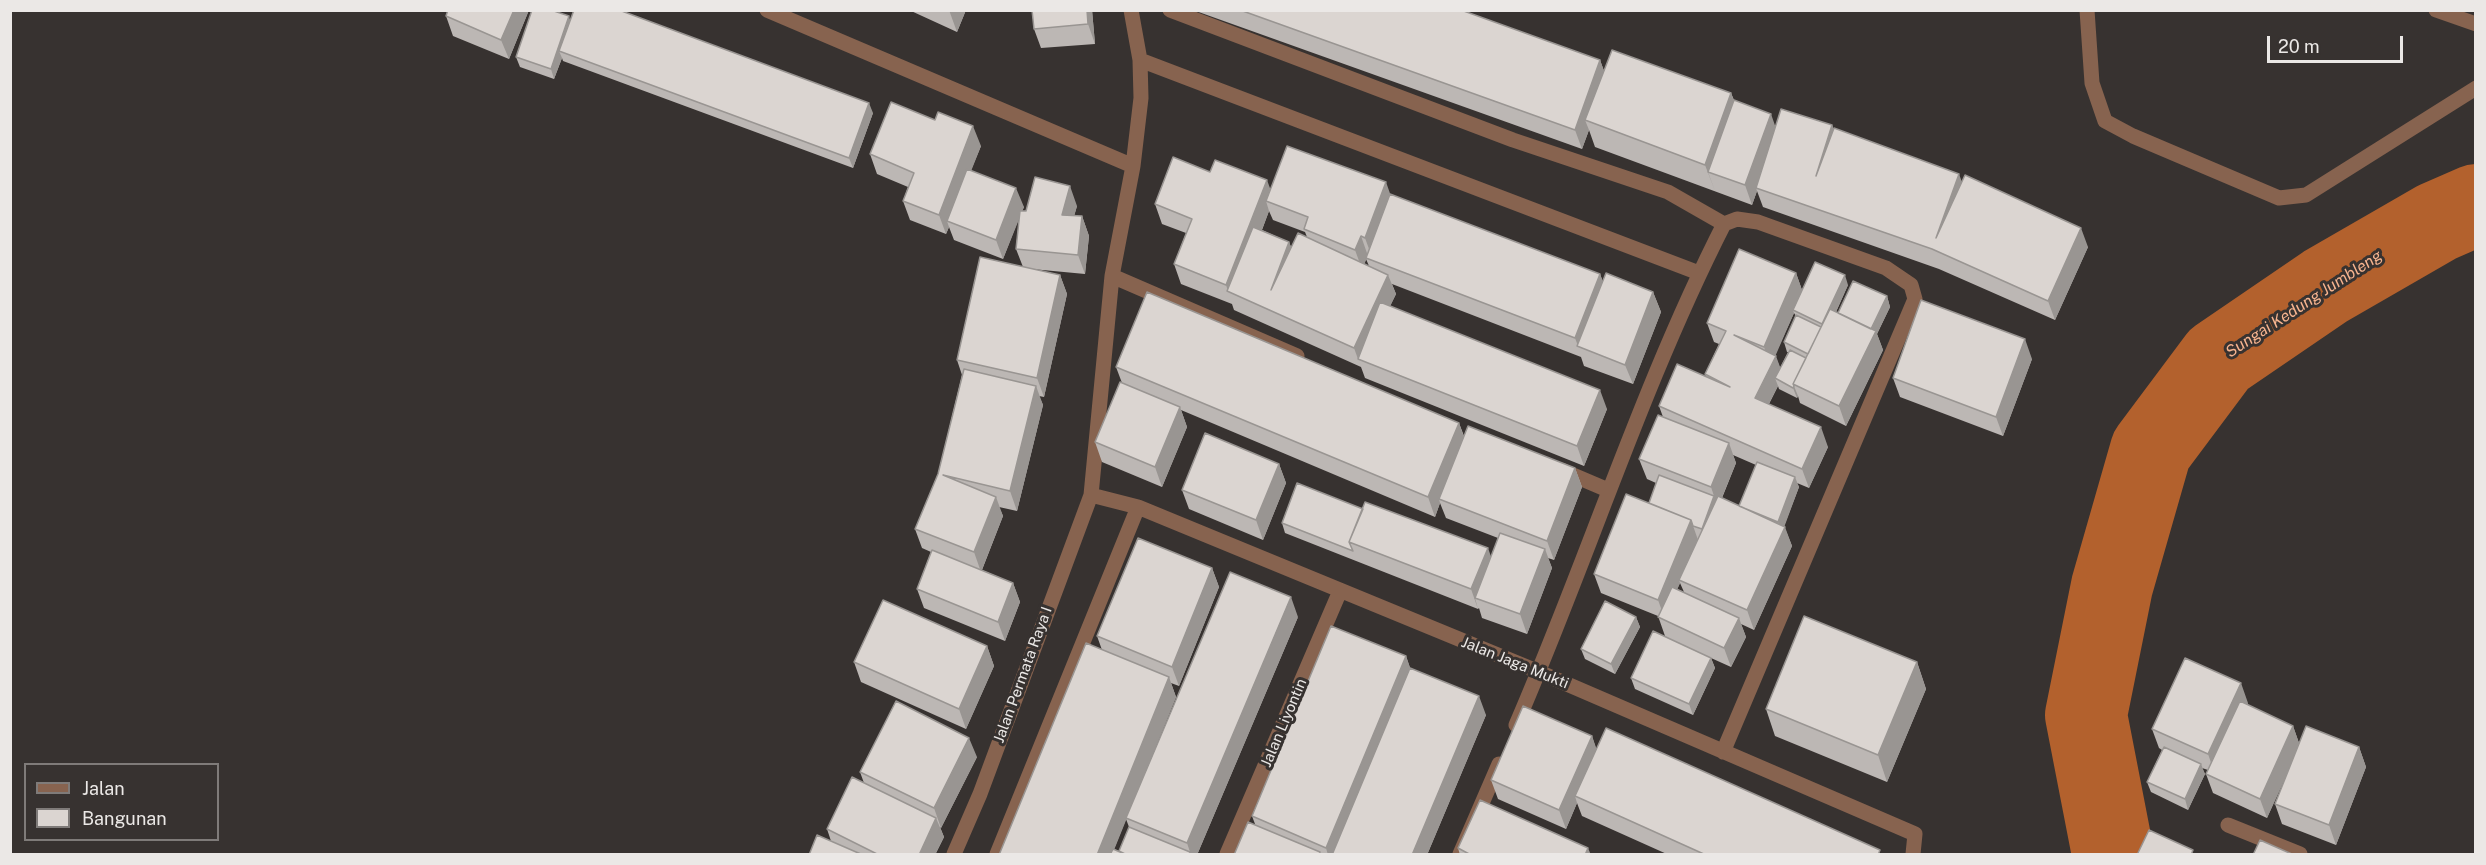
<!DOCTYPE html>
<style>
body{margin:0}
#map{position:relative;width:2486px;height:865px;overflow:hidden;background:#373230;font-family:"Public Sans",sans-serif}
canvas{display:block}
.frame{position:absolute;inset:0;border:12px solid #ebe8e6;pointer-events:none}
.legend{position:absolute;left:24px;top:763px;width:195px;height:78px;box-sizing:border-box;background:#373230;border:2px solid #7f7b79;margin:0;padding:8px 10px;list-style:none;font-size:18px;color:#ebe8e6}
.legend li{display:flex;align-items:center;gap:12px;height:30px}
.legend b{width:30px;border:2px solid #7f7b79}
.scale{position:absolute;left:2267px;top:36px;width:136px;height:27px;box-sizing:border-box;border:3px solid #ebe8e6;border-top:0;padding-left:8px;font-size:18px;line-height:21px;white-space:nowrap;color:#ebe8e6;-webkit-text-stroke:4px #373230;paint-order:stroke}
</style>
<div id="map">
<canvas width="2486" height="865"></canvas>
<div class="frame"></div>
<ul class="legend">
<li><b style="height:8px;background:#87634f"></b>Jalan</li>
<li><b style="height:16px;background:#dbd5d1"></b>Bangunan</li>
</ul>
<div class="scale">20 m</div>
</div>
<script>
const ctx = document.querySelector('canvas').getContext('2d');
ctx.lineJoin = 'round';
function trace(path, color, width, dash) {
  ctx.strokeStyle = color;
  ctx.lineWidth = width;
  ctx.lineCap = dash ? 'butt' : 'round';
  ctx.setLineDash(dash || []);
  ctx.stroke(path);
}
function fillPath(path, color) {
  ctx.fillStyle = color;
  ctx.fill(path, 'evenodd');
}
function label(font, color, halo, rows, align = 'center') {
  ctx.font = font + ' "Public Sans",sans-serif';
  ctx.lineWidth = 6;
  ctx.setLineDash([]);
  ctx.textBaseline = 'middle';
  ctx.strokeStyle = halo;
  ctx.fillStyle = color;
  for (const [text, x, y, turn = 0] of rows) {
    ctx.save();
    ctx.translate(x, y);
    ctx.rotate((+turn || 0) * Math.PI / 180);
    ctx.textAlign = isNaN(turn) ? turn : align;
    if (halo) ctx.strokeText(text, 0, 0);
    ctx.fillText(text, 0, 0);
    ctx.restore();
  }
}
const river = new Path2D(`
 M2113 854 2086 715 2112 586 2151 450 2219 359 2326 286 2437 222 2476 205`);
const minor = new Path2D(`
 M767 10 1133 166
 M1170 10 1513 140 1668 192 1724 224
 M2087 10 2092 83 2105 121 2133 136 2279 198 2306 195 2476 88
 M2436 10 2476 24
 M1140 60 1699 273
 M1112 276 1297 356
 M1561 470 1608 490
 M1091 495 1138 507 1539 672 1915 834 1913 854
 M1516 725C1588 559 1642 385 1724 224L1737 219 1758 222 1886 268 1911 285 1915 299 1723 752
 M2228 825 2300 854
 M954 854 980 794 1091 495 1112 276 1133 166 1141 98 1140 60 1131 10
 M997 854 1138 507
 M1227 854 1340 591
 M1460 854 1499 764`);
const wall = new Path2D(`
 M529 10 509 59 453 36 446 16Z
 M909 10H966L957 32Z
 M1032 10H1092L1095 44 1041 48 1034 29Z
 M1193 10H1461L1600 60 1604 71 1731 93 1734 100 1776 127 1832 125 1834 130 1962 182 2088 247 2055 320 1939 269 1763 207 1757 191 1752 205 1595 147 1589 130 1582 149Z
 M570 21 873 113 853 168 563 61 562 58 554 79 520 67 516 57Z
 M981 146 971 170 1024 207 1022 211 1077 206 1074 216H1082L1089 236 1085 274 1032 269 1060 275 1067 294 1044 397 1039 396 1043 405 1017 511 999 507 1003 516 982 570 1013 583 1020 602 1005 641 924 608 917 589 931 552 922 548 915 529 938 474 962 375 957 360 1023 267 1016 249 1019 218 1003 259 954 240 949 227 946 234 910 220 903 201 908 187 877 174 870 154Z
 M1210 172 1270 189 1390 194 1600 274 1603 282 1653 292 1661 312 1633 384 1584 366 1581 357 1392 284 1396 294 1390 306 1607 409 1584 466 1365 378 1361 367 1234 310 1232 304 1181 284 1174 264 1186 233 1162 224 1155 204ZM1269 211 1273 220 1305 232 1307 237 1291 247 1289 242 1262 230ZM1366 259 1369 266 1364 264Z
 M1796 273 1802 290 1848 285 1836 312 1838 313 1887 296 1890 307 1877 334 1883 350 1846 426 1800 403 1798 396 1797 398 1779 389 1778 386 1769 404 1828 447 1809 488 1797 483 1799 487 1784 526 1792 546 1754 630 1741 624 1746 637 1731 667 1711 658 1715 668 1693 715 1635 689 1631 678 1665 636 1658 616 1601 593 1594 574 1649 503 1656 483 1647 479 1639 459 1663 417 1659 406 1706 377 1705 374 1719 344 1714 342 1707 323ZM1794 313 1796 316 1784 342 1787 352H1788L1780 368 1775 355ZM1733 455 1756 465 1739 506 1722 498 1736 463ZM1680 583 1684 592 1677 589Z
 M2032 359 2003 436 1900 397 1893 378Z
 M1116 367 1459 423 1464 436 1575 468 1582 487 1554 560 1548 558 1552 568 1527 634 1482 618 1479 608 1478 609 1285 533 1282 523 1363 509 1491 557 1498 538 1446 518 1440 503 1435 517 1181 410 1187 427 1162 487 1102 462 1095 442 1122 383Z
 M1279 464 1286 483 1263 540 1189 509 1182 490Z
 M1212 568 1219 587 1179 686 1171 683 1176 697 1144 775 1298 617 1197 855H999L1102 650 1097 636ZM1126 819 1129 827 1119 851 1114 849Z
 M1636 617 1640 627 1615 674 1585 659 1581 649Z
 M987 646 994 666 966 729 861 682 854 662Z
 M1406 656 1410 668 1486 715 1427 855H1234L1255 824 1252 816Z
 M1917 662 1926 689 1887 782 1775 736 1766 709Z
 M2248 703 2247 705 2293 726 2299 743 2359 747 2366 767 2336 845 2282 824 2275 804 2287 773 2267 818 2213 793 2206 774 2208 770 2202 768 2205 774 2188 810 2151 792 2147 782 2162 750 2159 748 2152 729Z
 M1592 736 1596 749 1881 855H1669L1582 816 1577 803 1566 829 1498 799 1491 780Z
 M977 757 941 828 940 827 944 837 935 855H809L831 841 827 829 864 783 860 772Z
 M1458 848 1591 855H1460Z`);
const shadedWall = new Path2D(`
 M514 10H529L509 59 501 40Z
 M949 10H966L957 32Z
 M1087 10H1092L1095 44 1088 24Z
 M569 16 572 27 559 51 562 58 554 79 551 69Z
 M1600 60 1607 79 1585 120 1589 130 1582 149 1575 130Z
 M1731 93 1741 120 1708 172 1715 191 1705 165Z
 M869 103 873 113 853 168 849 158Z
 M1771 114 1778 134 1756 188 1757 191 1752 205 1745 185Z
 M1832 125 1839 145 1816 176Z
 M973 126 981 146 951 222 947 221 949 227 946 234 939 215Z
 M1959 174 1966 193 1936 238Z
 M1267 180 1274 199 1266 201 1269 211 1237 295 1228 291 1226 285Z
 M1386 182 1393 202 1372 257 1365 238Z
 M1070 186 1077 206 1069 234 1062 215Z
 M1016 188 1024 207 1003 259 996 240Z
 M1082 216 1089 236 1085 274 1078 255Z
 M2081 228 2088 247 2055 320 2048 301Z
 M1361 236 1368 256 1362 269 1355 250Z
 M1289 242 1297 261 1271 290Z
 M1796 273 1803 293 1793 310 1794 313 1771 366 1764 347Z
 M1600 274 1607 293 1578 346 1575 338Z
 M1060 275 1067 294 1044 397 1037 378Z
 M1388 275 1396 294 1364 361 1358 359 1354 348Z
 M1845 275 1848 285 1826 334 1822 324Z
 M1653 292 1661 312 1633 384 1625 365Z
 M1887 296 1890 307 1877 334 1883 350 1846 426 1839 406 1870 332Z
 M2025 339 2032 359 2003 436 1996 417Z
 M1776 356 1783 375 1775 378 1778 386 1762 417 1755 398Z
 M1036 386 1043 405 1017 511 1010 491Z
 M1794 386 1798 396 1797 398 1793 388Z
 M1600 390 1607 409 1584 466 1577 446Z
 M1180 407 1187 427 1162 487 1155 467Z
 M1459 423 1466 443 1439 499 1440 503 1435 517 1428 497Z
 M1821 427 1828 447 1809 488 1802 469Z
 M1729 443 1736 463 1705 539 1702 529 1714 496 1711 487Z
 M1279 464 1286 483 1263 540 1256 520Z
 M1575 468 1582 487 1554 560 1547 541Z
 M1795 477 1799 487 1782 533 1778 522Z
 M996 497 1003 516 981 572 974 552Z
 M1691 520 1698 540 1679 580 1680 583 1665 619 1658 600Z
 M1785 527 1792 546 1754 630 1747 610Z
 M1488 548 1495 568 1475 598 1478 609 1471 589Z
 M1545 549 1552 568 1527 634 1520 614Z
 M1212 568 1219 587 1179 686 1172 667Z
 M1013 583 1020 602 1005 641 998 622Z
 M1291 597 1298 617 1197 855H1189L1190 852 1187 843Z
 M1636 617 1640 627 1615 674 1611 664Z
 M1739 618 1746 637 1731 667 1724 648Z
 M987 646 994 666 966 729 959 709Z
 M1406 656 1413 676 1338 855H1328L1326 848Z
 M1711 658 1715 668 1693 715 1689 704Z
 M1917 662 1926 689 1887 782 1878 755Z
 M1169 677 1176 697 1112 855H1097Z
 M2241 683 2248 703 2215 774 2208 754Z
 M1479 696 1486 715 1427 855H1412Z
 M2293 726 2300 746 2267 818 2260 799Z
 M1592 736 1599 756 1575 796 1577 803 1566 829 1559 810Z
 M969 738 977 757 941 828 934 808Z
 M2359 747 2366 767 2336 845 2329 825Z
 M2201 764 2205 774 2188 810 2185 799Z
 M936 818 944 837 935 855H919Z
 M1588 848 1591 855H1585Z`);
const building = new Path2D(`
 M448 10H514L501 40 446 16Z
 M532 10H551L569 16 551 69 516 57Z
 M574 10H619L869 103 849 158 559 51Z
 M1032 10H1087L1088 24 1034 29Z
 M1240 10H1461L1600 60 1575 130Z
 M1612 50 1731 93 1705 165 1585 120Z
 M1734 100 1771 114 1745 185 1708 172Z
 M891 102 935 120 938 112 973 126 939 215 903 201 914 173 870 154Z
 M1781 109 1832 125 1816 176 1834 128 1959 174 1936 238 1965 175 2081 228 2048 301 1932 249 1756 188Z
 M1287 146 1386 182 1365 238 1361 236 1355 250 1304 229 1308 217 1266 201Z
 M1173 157 1210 172 1215 160 1267 180 1226 285 1174 264 1192 219 1155 204Z
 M967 169 1016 188 996 240 947 221Z
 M1035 177 1070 186 1062 215 1082 216 1078 255 1016 249 1020 211H1026Z
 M1390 194 1600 274 1575 338 1366 258Z
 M1253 227 1289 242 1271 290 1298 233 1388 275 1354 348 1227 291Z
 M1739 249 1796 273 1764 347 1734 335 1776 356 1755 398 1821 427 1802 469 1659 406 1677 364 1730 387 1705 374 1726 331 1707 323Z
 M980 257 1060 275 1037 378 957 360Z
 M1815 262 1845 275 1822 324 1793 310Z
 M1606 273 1653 292 1625 365 1577 346Z
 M1853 281 1887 296 1871 329 1838 313Z
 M1147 292 1459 423 1428 497 1116 367Z
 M1921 300 2025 339 1996 417 1893 378Z
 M1380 302 1600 390 1577 446 1358 359Z
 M1830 309 1876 331 1839 406 1793 384Z
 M1796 315 1821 327 1808 354 1784 342Z
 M1790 350 1806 358 1793 384 1794 386 1793 388 1775 378Z
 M964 369 1036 386 1010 491 943 475 996 497 974 552 915 529 938 474Z
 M1120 382 1180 407 1155 467 1095 442Z
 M1658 415 1729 443 1711 487 1639 459Z
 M1468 426 1575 468 1547 541 1439 499Z
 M1205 433 1279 464 1256 520 1182 490Z
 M1757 462 1795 477 1778 522 1739 506Z
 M1659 475 1714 496 1702 529 1693 526 1691 520 1649 503Z
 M1297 483 1363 509 1349 542 1353 551 1282 523Z
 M1626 494 1691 520 1658 600 1594 574Z
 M1718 496 1785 527 1747 610 1679 580Z
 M1365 502 1488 548 1471 589 1349 542Z
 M1500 533 1545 549 1520 614 1475 598Z
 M1138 538 1212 568 1172 667 1097 636Z
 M932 550 1013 583 998 622 917 589Z
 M1230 572 1291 597 1187 843 1126 818Z
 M1672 587 1739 618 1724 648 1658 617Z
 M883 600 987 646 959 709 854 662Z
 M1605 601 1636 617 1611 664 1581 649Z
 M1804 616 1917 662 1878 755 1766 709Z
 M1331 626 1406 656 1326 848 1252 816Z
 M1653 631 1711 658 1689 704 1631 678Z
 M1086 643 1169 677 1097 855H999Z
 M2185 658 2241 683 2208 754 2152 729Z
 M1410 668 1479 696 1412 855H1332Z
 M896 701 969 738 934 808 860 772Z
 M2240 701 2293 726 2260 799 2206 774Z
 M1523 706 1592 736 1559 810 1491 780Z
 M2306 726 2359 747 2329 825 2275 804Z
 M1606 728 1880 850 1878 855H1706L1575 796Z
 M2164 747 2201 764 2185 799 2147 782Z
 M852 777 936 818 919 855H879L827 829Z
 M1480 800 1588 848 1585 855H1471L1458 848Z
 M1248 822 1320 852 1319 855H1234Z
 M1129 827 1190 852 1189 855H1127L1119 851Z
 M2149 830 2193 850 2191 855H2137Z
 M817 835 863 855H809Z
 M2260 840 2294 855H2253Z
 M1113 849 1127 855H1110Z`);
const streetNames = [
 ["Jalan Jaga Mukti",1515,663,22],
 ["Jalan Permata Raya I",1023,675,-70],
 ["Jalan Liyontin",1284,723,-67]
];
const waterNames = [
 ["Sungai Kedung Jumbleng",2304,304,-33]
];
trace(river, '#b3612d', 82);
trace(minor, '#87634f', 15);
fillPath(wall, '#bcb7b4');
fillPath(shadedWall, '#999592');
fillPath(building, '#dbd5d1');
trace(building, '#999592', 1.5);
label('15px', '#ebe8e6', '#373230', streetNames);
label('italic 16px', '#f7b48f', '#373230', waterNames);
</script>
